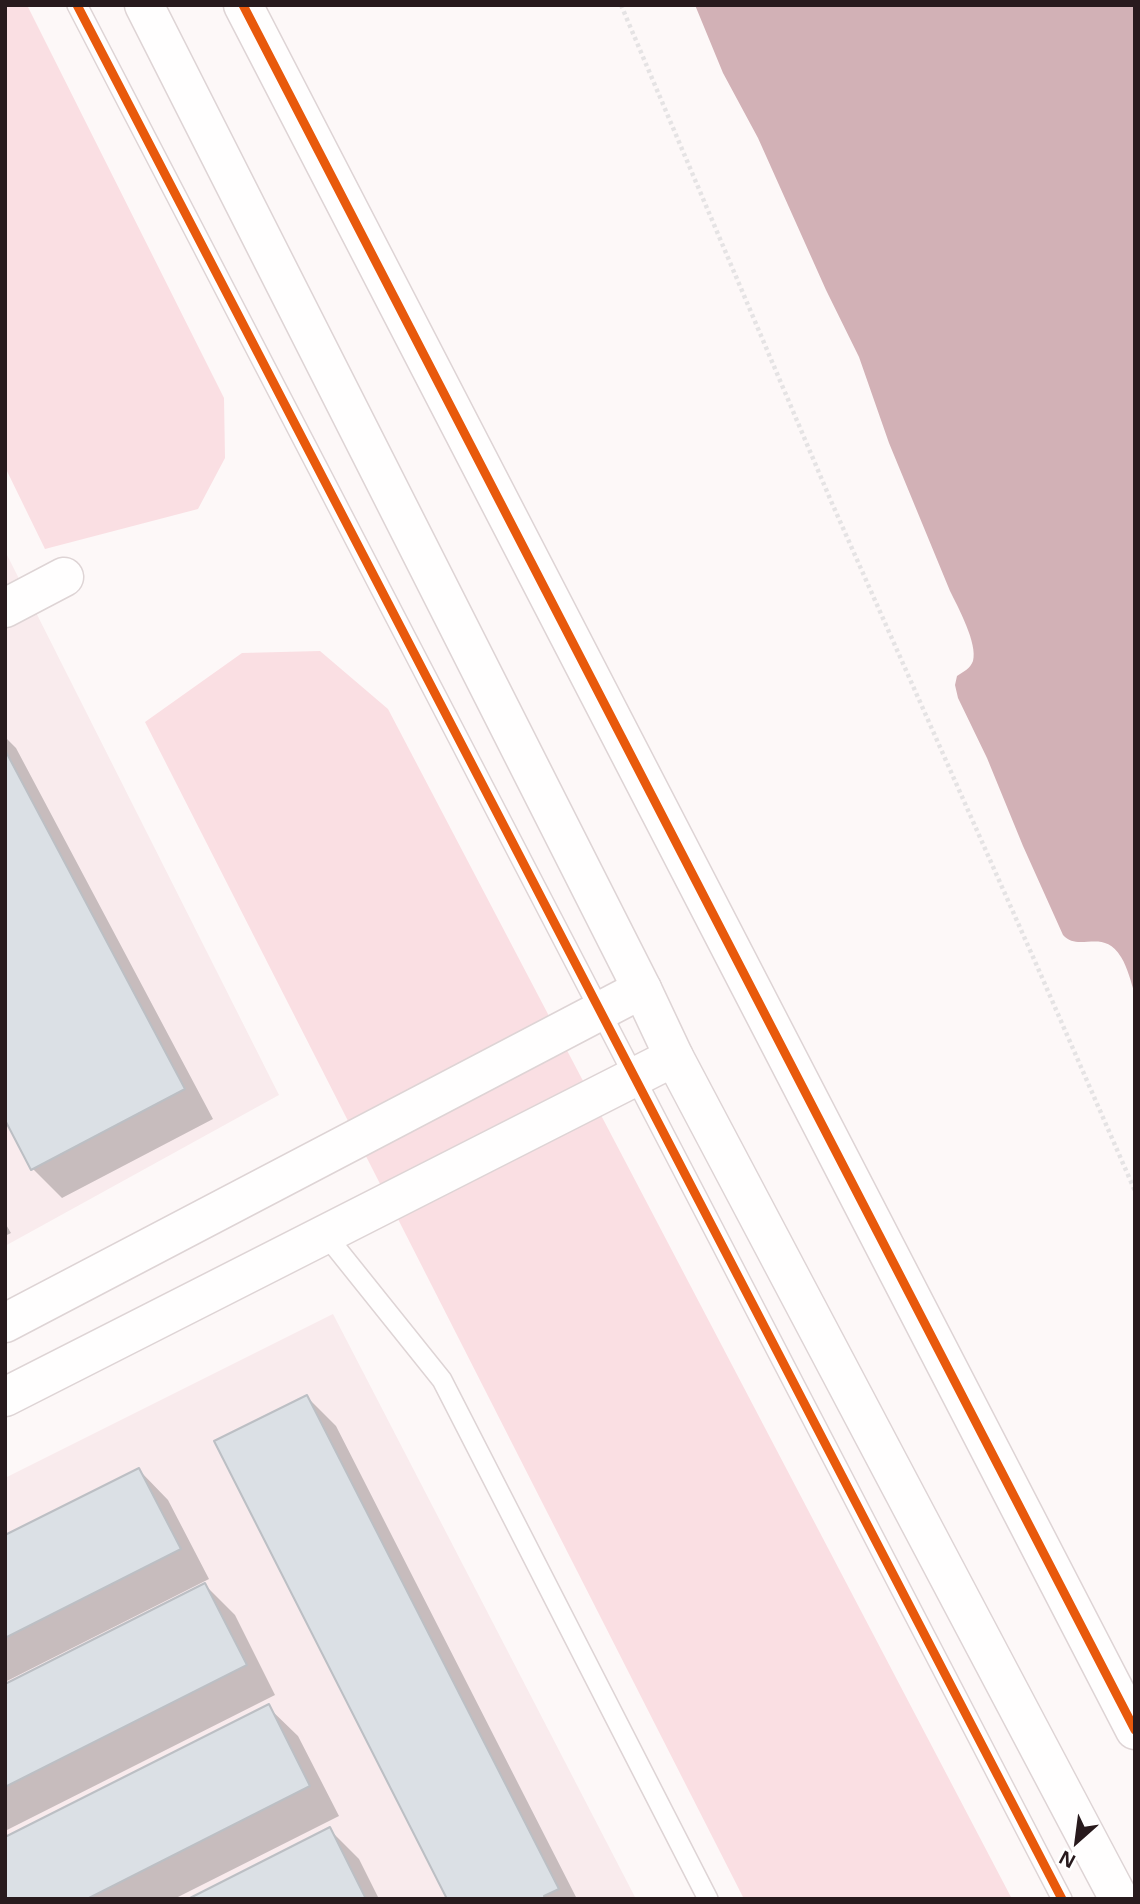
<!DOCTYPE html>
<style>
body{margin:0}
#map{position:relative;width:1140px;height:1904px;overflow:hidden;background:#fdf8f8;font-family:"Open Sans",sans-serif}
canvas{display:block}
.frame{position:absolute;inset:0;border:7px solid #281a1d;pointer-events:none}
.north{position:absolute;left:1042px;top:1806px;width:70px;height:70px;-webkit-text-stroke:5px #fff;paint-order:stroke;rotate:208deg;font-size:19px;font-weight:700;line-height:28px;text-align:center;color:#281a1d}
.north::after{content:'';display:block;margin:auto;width:24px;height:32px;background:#281a1d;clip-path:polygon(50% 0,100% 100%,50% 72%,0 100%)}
</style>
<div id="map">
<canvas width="1140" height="1904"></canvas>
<div class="frame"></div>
<div class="north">N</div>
</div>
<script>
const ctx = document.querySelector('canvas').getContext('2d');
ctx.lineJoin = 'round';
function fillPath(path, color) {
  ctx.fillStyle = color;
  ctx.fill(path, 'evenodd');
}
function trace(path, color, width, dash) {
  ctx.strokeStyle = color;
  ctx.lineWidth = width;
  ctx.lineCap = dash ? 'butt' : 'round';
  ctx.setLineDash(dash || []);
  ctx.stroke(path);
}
const built = new Path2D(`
 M5 551 279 1095 5 1246Z
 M333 1314 636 1899H5V1478Z`);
const green = new Path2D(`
 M5 5H27L224 398 225 458 198 509 45 549 5 467Z
 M320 651 388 709 1012 1899H744L145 722 242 653Z`);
const water = new Path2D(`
 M695 5H1135V994C1131 983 1128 968 1121 957 1103 927 1079 953 1063 935L1023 846 987 758 958 698 955 685 957 676C963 672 970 669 973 661 978 644 958 607 950 591L889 443 859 357 826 290 758 138 723 73Z`);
const shadow = new Path2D(`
 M5 737 16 748 213 1119 62 1198 33 1169 5 1117Z
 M5 1223 11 1233 5 1236Z
 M307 1397 336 1426 577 1899H449Z
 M139 1470 168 1500 209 1579 5 1682V1537Z
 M205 1585 235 1615 275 1695 5 1831V1686Z
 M268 1707 298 1736 339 1816 174 1899H5Z
 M329 1829 359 1859 379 1899H192Z`);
const building = new Path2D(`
 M5 750 185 1089 31 1170 5 1120Z
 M307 1395 559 1889 544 1896 545 1899H447L214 1441Z
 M139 1468 181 1549 5 1638V1535Z
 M205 1583 247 1665 5 1787V1684Z
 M269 1704 310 1786 87 1899H5V1837Z
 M330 1827 366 1899H188Z`);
const path = new Path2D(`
 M621 5 831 501 1037 966 1135 1191`);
const lane = new Path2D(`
 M77 5 1062 1899
 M325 1234 442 1380 708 1899`);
const street = new Path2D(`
 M5 608 64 577`);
const secondary = new Path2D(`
 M5 1323 642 989
 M5 1397 674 1057`);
const primary = new Path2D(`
 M144 5 642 989 674 1057 1119 1899
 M243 5 1135 1730`);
const cycleway = new Path2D(`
 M77 5 1062 1899
 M243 5 1135 1730`);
fillPath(built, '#f9ebed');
fillPath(green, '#fadfe3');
fillPath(water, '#d2b1b6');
fillPath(shadow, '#0003');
fillPath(building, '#dbe0e5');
trace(building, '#bcbfc4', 2);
trace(lane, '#ded4d5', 22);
trace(street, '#ded4d5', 41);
trace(secondary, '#ded4d5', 41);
trace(primary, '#ded4d5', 41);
trace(path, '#e5e3e4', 4.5, [3.5, 3.5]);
trace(lane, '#fffefe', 19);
trace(street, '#fffefe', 38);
trace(secondary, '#fffefe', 38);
trace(primary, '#fffefe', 38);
trace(cycleway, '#e8590c', 9);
</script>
